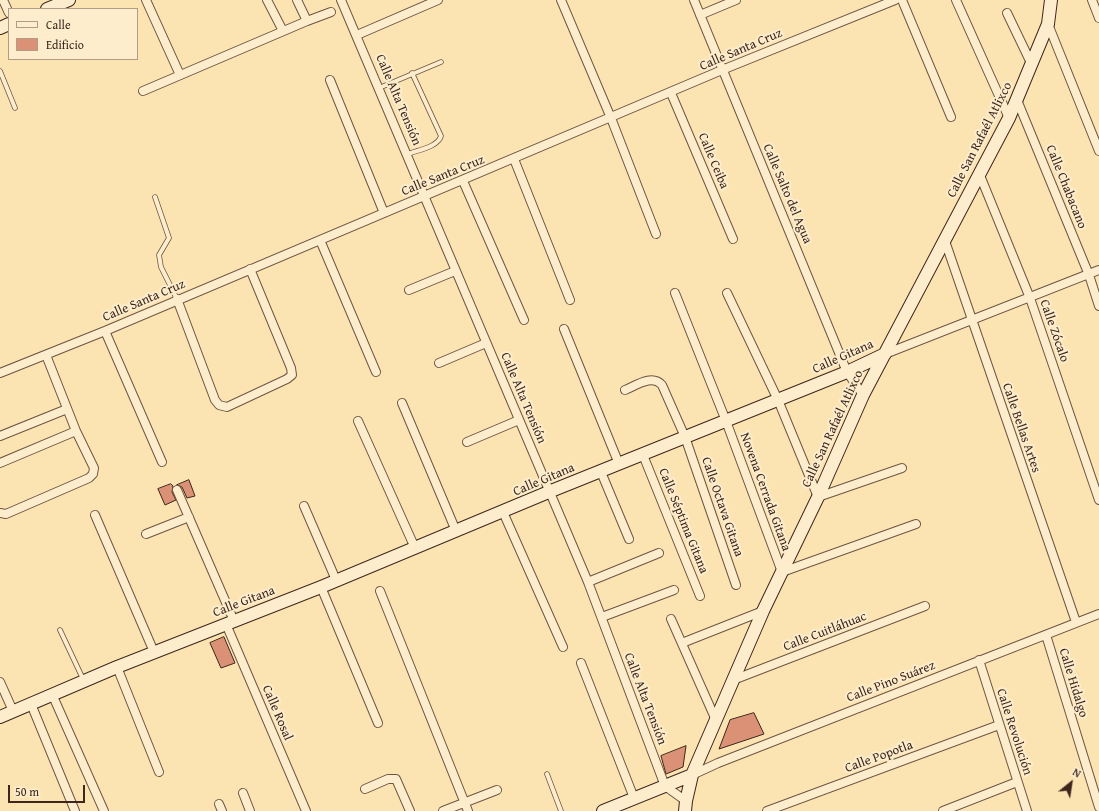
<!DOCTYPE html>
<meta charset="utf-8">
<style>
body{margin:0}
#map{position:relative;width:1099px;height:811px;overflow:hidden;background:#fce3b2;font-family:"Gentium Book Plus",serif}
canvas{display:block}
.legend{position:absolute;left:8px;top:8px;width:130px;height:52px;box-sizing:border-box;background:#fdedcd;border:1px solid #b09d86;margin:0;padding:5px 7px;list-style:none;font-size:12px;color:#3d261c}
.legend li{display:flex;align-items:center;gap:8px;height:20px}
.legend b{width:20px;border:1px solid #b09d86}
.north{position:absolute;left:1051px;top:763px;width:40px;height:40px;-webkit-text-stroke:3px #fdedcd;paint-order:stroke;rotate:30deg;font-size:11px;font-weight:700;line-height:16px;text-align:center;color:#3d261c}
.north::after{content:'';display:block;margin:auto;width:14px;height:18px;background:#3d261c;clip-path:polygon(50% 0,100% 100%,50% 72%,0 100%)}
.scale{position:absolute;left:8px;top:785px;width:77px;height:18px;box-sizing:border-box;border:2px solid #3d261c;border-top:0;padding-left:5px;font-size:12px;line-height:14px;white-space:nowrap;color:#3d261c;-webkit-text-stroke:3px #fdedcd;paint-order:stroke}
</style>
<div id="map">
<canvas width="1099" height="811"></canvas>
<ul class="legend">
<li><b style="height:5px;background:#fdedcd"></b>Calle</li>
<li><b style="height:11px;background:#da9175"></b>Edificio</li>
</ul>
<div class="north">N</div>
<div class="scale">50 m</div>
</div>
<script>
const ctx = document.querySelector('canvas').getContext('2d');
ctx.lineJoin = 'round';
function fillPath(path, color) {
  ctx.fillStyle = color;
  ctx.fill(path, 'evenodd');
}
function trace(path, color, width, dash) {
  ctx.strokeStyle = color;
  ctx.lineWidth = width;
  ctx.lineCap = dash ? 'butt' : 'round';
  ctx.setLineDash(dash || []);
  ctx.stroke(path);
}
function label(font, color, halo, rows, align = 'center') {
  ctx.font = font + ' "Gentium Book Plus",serif';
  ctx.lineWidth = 4;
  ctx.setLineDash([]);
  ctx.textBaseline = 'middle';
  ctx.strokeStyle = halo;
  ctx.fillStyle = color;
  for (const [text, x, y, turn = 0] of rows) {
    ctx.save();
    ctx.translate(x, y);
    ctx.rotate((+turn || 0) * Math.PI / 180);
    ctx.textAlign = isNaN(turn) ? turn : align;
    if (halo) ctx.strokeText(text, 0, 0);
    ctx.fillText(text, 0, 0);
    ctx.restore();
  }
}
const building = new Path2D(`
 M189 480 195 496 187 498 182 487 177 485Z
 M171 484 173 486 172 492 176 500 165 505 158 489Z
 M224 637 235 663 221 668 210 643Z
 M754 713 764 734 719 749 730 720Z
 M686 746 683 767 666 774 661 756Z`);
const lane = new Path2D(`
 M0 71 15 108
 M379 88 441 62
 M408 154C418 150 438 147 441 136L412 73
 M155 197 169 238 159 255 161 267 177 299
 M60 630 83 679
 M547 774 561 811`);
const street = new Path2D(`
 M3 0 9 13
 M146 0 180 75
 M267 0 283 31
 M297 0 307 21
 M341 0 588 582 665 786 686 801
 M561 0 611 118 656 234
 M694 0 847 372 863 395
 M902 0 951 117
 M956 0 1009 118
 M1092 0 1099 18
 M1007 13 1032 65
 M700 15 736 0
 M1048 24 1099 151
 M357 35 438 0
 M330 80 384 213
 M143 91 307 21 331 12
 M671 93 733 239
 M1017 100 1089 275 1099 306
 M514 159 570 300
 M979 173 1030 298 1099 500
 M463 181 524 320
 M320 240 376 372
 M945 241 1076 622
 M409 290 455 271
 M675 293 726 421 782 572 916 524
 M727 293 778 400 818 497 902 468
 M177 299 215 400 219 405 227 407 287 379 292 375 291 368 250 269
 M564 329 619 464
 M105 331 162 462
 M885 354 1099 270
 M439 363 486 343
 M0 373 105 331 722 70 895 0
 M625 390C637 385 652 374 662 385L685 437 736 585
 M402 403 456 531
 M358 421 415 548
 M0 436 67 409
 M467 442 519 420
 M643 455 700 596
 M0 463 76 431
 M601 472 629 539
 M177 490 234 621
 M304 506 336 580
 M503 512 563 647
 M0 513 6 514 89 478 93 474 94 468 76 431 46 355
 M95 515 154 652
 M146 534 189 517
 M588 582 659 553
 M321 587 378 723
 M380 591 468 811
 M602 617 674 590
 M671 619 715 718
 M226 624 306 811
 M1046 635 1099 807
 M682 643 763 611
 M979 660 1027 811
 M581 663 634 798
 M117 667 159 772
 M733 680 925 606
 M0 682 13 711
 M52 694 104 811
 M31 704 75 811
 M692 775 718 763 1099 614
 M365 789 388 779H396L410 811
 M243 793 250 811
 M219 804 222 811
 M443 811 497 790
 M767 811 999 725
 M943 811 1017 782`);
const secondary = new Path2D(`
 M47 9 69 0
 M0 28 9 24
 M0 717 117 667 321 587 551 491 847 372 885 354
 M603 811 692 775
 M685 811 686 801 692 775 763 611 818 497 863 395 1009 118 1048 24 1051 0`);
const streetNames = [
 ["Calle Santa Cruz",741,50,-23],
 ["Calle Alta Tensión",398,100,67],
 ["Calle San Rafaél Atlixco",980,140,-63],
 ["Calle Ceiba",713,161,67],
 ["Calle Santa Cruz",443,176,-22],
 ["Calle Chabacano",1066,187,68],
 ["Calle Salto del Agua",787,194,67],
 ["Calle Santa Cruz",144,301,-23],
 ["Calle Zócalo",1054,331,71],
 ["Calle Gitana",843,357,-24],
 ["Calle Alta Tensión",523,398,67],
 ["Calle Bellas Artes",1021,428,71],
 ["Calle San Rafaél Atlixco",833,429,-65],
 ["Calle Gitana",544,480,-23],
 ["Novena Cerrada Gitana",765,492,70],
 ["Calle Octava Gitana",722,507,71],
 ["Calle Séptima Gitana",683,521,68],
 ["Calle Gitana",244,602,-21],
 ["Calle Cuitláhuac",825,632,-21],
 ["Calle Pino Suárez",891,682,-21],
 ["Calle Hidalgo",1073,683,73],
 ["Calle Alta Tensión",645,699,69],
 ["Calle Rosal",277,713,67],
 ["Calle Revolución",1014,732,72],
 ["Calle Popotla",879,757,-20]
];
fillPath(building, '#da9175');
trace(building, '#3d261c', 1);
trace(lane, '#6d5542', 5.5);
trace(street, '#6d5542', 10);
trace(secondary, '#3d261c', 14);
trace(lane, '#fdedcd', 4);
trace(street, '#fdedcd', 8);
trace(secondary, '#fdedcd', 12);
label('13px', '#3d261c', '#fdedcd', streetNames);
</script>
